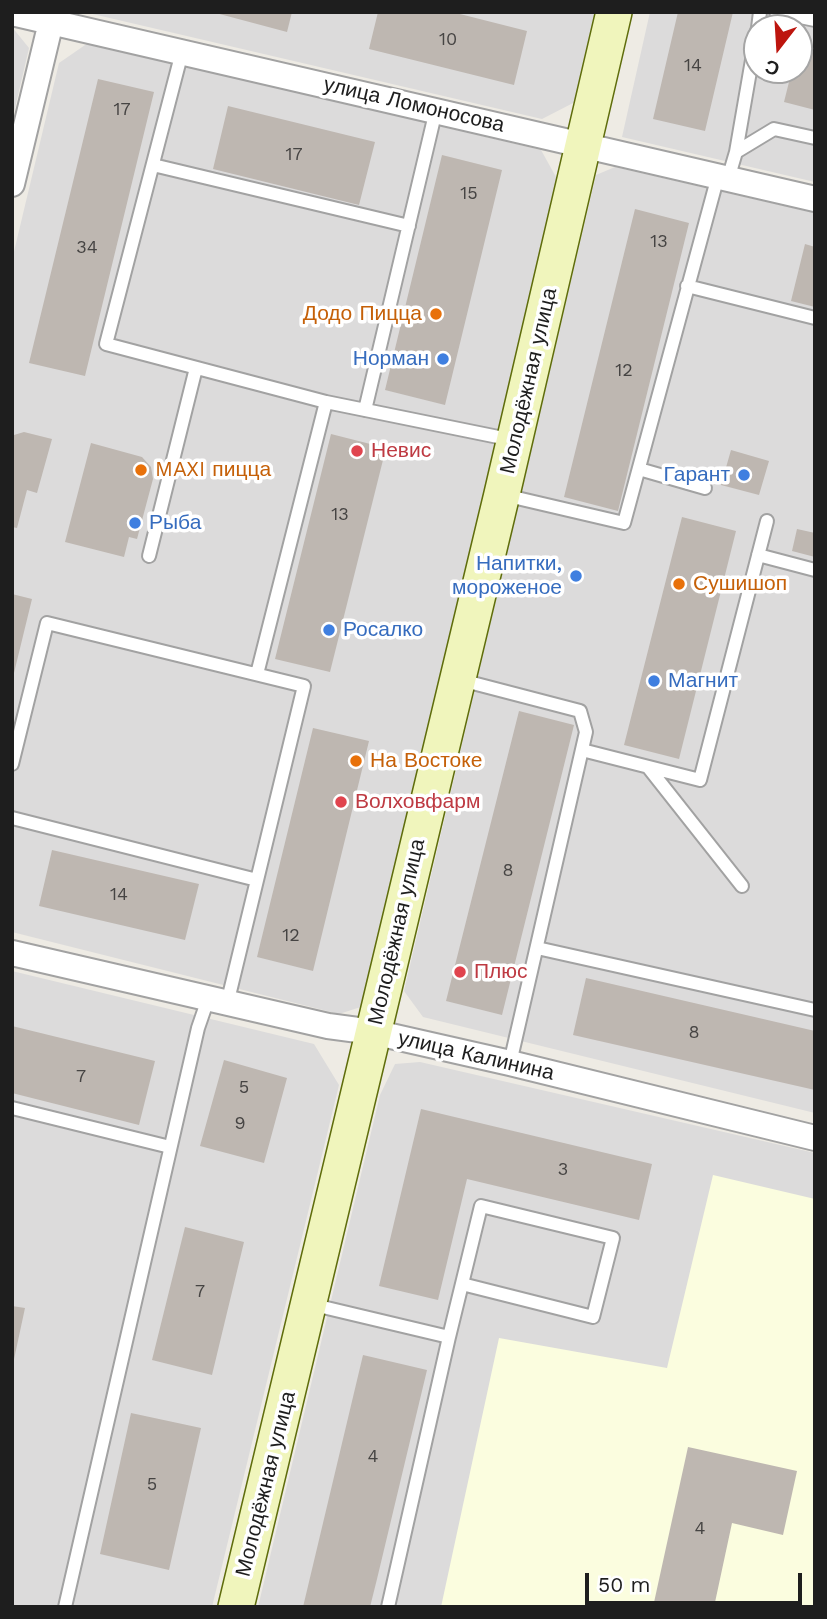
<!DOCTYPE html>
<meta charset="utf-8">
<style>
body{margin:0}
#map{position:relative;width:827px;height:1619px;overflow:hidden;background:#eeebe4;font-family:"Work Sans",sans-serif}
canvas{display:block}
.frame{position:absolute;inset:0;border:14px solid #1e1e1e;pointer-events:none}
.north{position:absolute;left:743px;top:14px;width:70px;height:70px;box-sizing:border-box;background:#fff;border:2px solid #a5a5a5;border-radius:50%;rotate:197deg;font-size:19px;font-weight:700;line-height:28px;text-align:center;color:#1e1e1e}
.north::after{content:'';display:block;margin:auto;width:24px;height:32px;background:#bd150e;clip-path:polygon(50% 0,100% 100%,50% 72%,0 100%)}
.scale{position:absolute;left:585px;top:1573px;width:217px;height:32px;box-sizing:border-box;border:4px solid #1e1e1e;border-top:0;padding-left:9px;font-size:21px;line-height:24px;white-space:nowrap;color:#1e1e1e;-webkit-text-stroke:5px #fff;paint-order:stroke}
</style>
<div id="map">
<canvas width="827" height="1619"></canvas>
<div class="frame"></div>
<div class="north">С</div>
<div class="scale">50 m</div>
</div>
<script>
const ctx = document.querySelector('canvas').getContext('2d');
ctx.lineJoin = 'round';
function fillPath(path, color) {
  ctx.fillStyle = color;
  ctx.fill(path, 'evenodd');
}
function trace(path, color, width, dash) {
  ctx.strokeStyle = color;
  ctx.lineWidth = width;
  ctx.lineCap = dash ? 'butt' : 'round';
  ctx.setLineDash(dash || []);
  ctx.stroke(path);
}
function label(font, color, halo, rows, align = 'center') {
  ctx.font = font + ' "Work Sans",sans-serif';
  ctx.lineWidth = 7;
  ctx.setLineDash([]);
  ctx.textBaseline = 'middle';
  ctx.strokeStyle = halo;
  ctx.fillStyle = color;
  for (const [text, x, y, turn = 0] of rows) {
    ctx.save();
    ctx.translate(x, y);
    ctx.rotate((+turn || 0) * Math.PI / 180);
    ctx.textAlign = isNaN(turn) ? turn : align;
    if (halo) ctx.strokeText(text, 0, 0);
    ctx.fillText(text, 0, 0);
    ctx.restore();
  }
}
const residential = new Path2D(`
 M84 12H597L577 101 542 119Z
 M650 12H815V182L622 137ZM757 28H799V70H757Z
 M12 27 29 48 12 121Z
 M88 43 541 150 561 186 370 1004 339 1014 12 932V260L59 63Z
 M615 167 815 213V1113L423 1017 404 991 596 175Z
 M12 971 314 1044 339 1085 212 1607H12Z
 M420 1062 815 1153V1607H258L380 1095 395 1064Z`);
const education = new Path2D(`
 M713 1175 815 1199V1607H441L499 1338 667 1368Z`);
const building = new Path2D(`
 M212 12H292L287 32Z
 M378 12H452L527 31 514 85 369 49Z
 M678 12H733L705 131 653 119Z
 M799 49 815 53V110L784 102 792 70H799Z
 M98 79 154 92 85 376 29 363Z
 M228 106 375 142 359 205 213 169Z
 M442 155 502 170 445 405 385 390Z
 M635 209 689 223 618 511 564 497Z
 M805 244 815 247V307L791 301Z
 M24 432 52 439 37 493 27 490 17 528 12 527V444L14 435Z
 M331 434 386 448 330 672 275 659Z
 M91 443 142 457 151 467 153 479 137 539 129 537 124 557 65 542Z
 M731 450 769 461 759 495 721 485Z
 M682 517 736 531 679 759 624 745Z
 M797 529 815 533V557L792 551Z
 M12 594 32 599 13 677H12Z
 M519 711 574 725 502 1015 446 1001Z
 M313 728 369 741 313 971 257 957Z
 M52 850 199 884 185 940 39 906Z
 M586 978 815 1031V1090L573 1035Z
 M12 1026 155 1061 139 1125 12 1093Z
 M224 1060 287 1078 264 1163 200 1146Z
 M421 1109 652 1164 639 1220 467 1179 438 1300 379 1286Z
 M185 1227 244 1242 212 1375 152 1360Z
 M12 1306 25 1308 13 1364H12Z
 M363 1355 427 1370 377 1579 370 1607H303Z
 M131 1413 201 1428 169 1570 100 1554Z
 M688 1447 797 1471 783 1535 732 1523 714 1607H653Z`);
const lane = new Path2D(`
 M776 12 815 20
 M758 28 760 12
 M182 52 106 344 326 402
 M736 152 757 31
 M153 165 409 226
 M728 179 736 152 774 129 815 138
 M687 286 815 318
 M365 410 436 110
 M639 469 705 488
 M504 495 624 523 718 176
 M758 555 815 570
 M149 556 196 368
 M257 674 326 402 513 440
 M461 680 580 711 586 732 510 1063
 M582 750 700 780 767 521
 M12 764 47 623 304 686 227 1004
 M648 767 742 886
 M12 818 257 880
 M537 948 815 1010
 M12 1108 170 1147
 M310 1304 449 1337 388 1607
 M449 1337 481 1206 613 1238 593 1317 462 1284
 M65 1607 198 1028 208 999`);
const street = new Path2D(`
 M12 13 815 199
 M12 184 51 22
 M12 953 328 1026 373 1032 510 1063 815 1138`);
const secondary = new Path2D(`
 M236 1607 502 494 614 12`);
const markers = [
 [436,314,7,"#e8710a"],
 [443,359,7,"#3f7fe0"],
 [357,451,7,"#e0444e"],
 [141,470,7,"#e8710a"],
 [744,475,7,"#3f7fe0"],
 [135,523,7,"#3f7fe0"],
 [576,576,7,"#3f7fe0"],
 [679,584,7,"#e8710a"],
 [329,630,7,"#3f7fe0"],
 [654,681,7,"#3f7fe0"],
 [356,761,7,"#e8710a"],
 [341,802,7,"#e0444e"],
 [460,972,7,"#e0444e"]
];
const numberNames = [
 ["10",448,40],
 ["14",693,66],
 ["17",122,110],
 ["17",294,155],
 ["15",469,194],
 ["13",659,242],
 ["34",87,248],
 ["12",624,371],
 ["13",340,515],
 ["8",508,871],
 ["14",119,895],
 ["12",291,936],
 ["8",694,1033],
 ["7",81,1077],
 ["5",244,1088],
 ["9",240,1124],
 ["3",563,1170],
 ["7",200,1292],
 ["4",373,1457],
 ["5",152,1485],
 ["4",700,1529]
];
const streetNames = [
 ["улица Ломоносова",414,105,13],
 ["Молодёжная улица",529,381,-77],
 ["Молодёжная улица",397,932,-77],
 ["улица Калинина",476,1056,13],
 ["Молодёжная улица",266,1484,-76]
];
const foodNames = [
 ["Додо Пицца",422,314,"right"],
 ["MAXI пицца",155,470],
 ["Сушишоп",693,584],
 ["На Востоке",370,761]
];
const shopNames = [
 ["Норман",429,359],
 ["Гарант",730,475],
 ["Рыба",149,523,"left"],
 ["Напитки,",562,564],
 ["мороженое",562,588],
 ["Росалко",343,630,"left"],
 ["Магнит",668,681,"left"]
];
const healthNames = [
 ["Невис",371,451],
 ["Волховфарм",355,802],
 ["Плюс",474,972]
];
fillPath(residential, '#dcdbdb');
fillPath(education, '#fbfddf');
fillPath(building, '#beb7b1');
trace(lane, '#a2a2a2', 16);
trace(street, '#a2a2a2', 28);
trace(secondary, '#5f6d0c', 38);
trace(lane, '#fff', 12);
trace(street, '#fff', 24);
trace(secondary, '#f0f5bc', 35);
for (const [x, y, r, color] of markers) {
  const dot = new Path2D();
  dot.arc(x, y, r, 0, 2 * Math.PI);
  ctx.fillStyle = color;
  ctx.fill(dot);
  trace(dot, '#fff', 2.5);
}
label('18px', '#464443', null, numberNames);
label('21px', '#1e1e1e', '#fff', streetNames);
label('21px', '#c56008', '#fff', foodNames, 'left');
label('21px', '#366cbe', '#fff', shopNames, 'right');
label('21px', '#be3a42', '#fff', healthNames, 'left');
</script>
